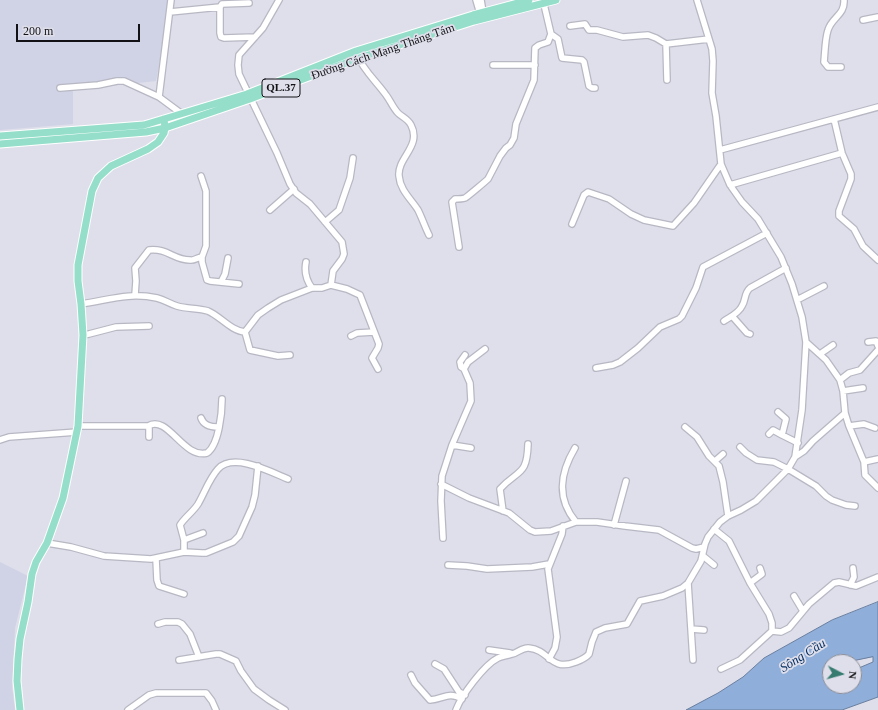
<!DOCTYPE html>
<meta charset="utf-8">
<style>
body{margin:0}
#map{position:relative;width:878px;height:710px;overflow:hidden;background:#dedfea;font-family:"Times New Roman",serif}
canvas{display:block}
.north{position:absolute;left:822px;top:654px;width:40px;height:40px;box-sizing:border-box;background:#dedfea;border:1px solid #8c8d95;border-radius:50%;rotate:96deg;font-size:11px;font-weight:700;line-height:16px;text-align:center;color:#121216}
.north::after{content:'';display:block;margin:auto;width:14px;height:18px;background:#367b6f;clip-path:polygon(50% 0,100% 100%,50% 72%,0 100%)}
.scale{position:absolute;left:16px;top:24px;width:124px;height:18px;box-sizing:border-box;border:2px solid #121216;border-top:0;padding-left:5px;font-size:12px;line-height:14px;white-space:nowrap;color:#121216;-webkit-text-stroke:3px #dedfea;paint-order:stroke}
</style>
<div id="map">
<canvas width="878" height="710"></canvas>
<div class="north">N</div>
<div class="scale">200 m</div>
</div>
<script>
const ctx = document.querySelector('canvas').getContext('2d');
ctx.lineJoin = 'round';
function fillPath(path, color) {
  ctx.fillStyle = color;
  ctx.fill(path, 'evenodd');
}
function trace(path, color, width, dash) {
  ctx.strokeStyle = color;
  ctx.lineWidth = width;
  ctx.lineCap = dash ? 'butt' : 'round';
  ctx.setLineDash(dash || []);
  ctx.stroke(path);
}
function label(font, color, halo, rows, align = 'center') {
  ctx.font = font + ' "Times New Roman",serif';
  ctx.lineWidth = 3.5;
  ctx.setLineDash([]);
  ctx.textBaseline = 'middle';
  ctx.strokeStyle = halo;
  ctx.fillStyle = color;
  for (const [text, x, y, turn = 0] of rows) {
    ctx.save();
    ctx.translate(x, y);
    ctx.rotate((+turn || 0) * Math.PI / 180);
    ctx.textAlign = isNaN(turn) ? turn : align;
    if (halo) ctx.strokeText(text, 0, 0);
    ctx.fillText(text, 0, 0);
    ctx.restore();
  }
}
const built = new Path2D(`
 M0 0H171L156 81 73 90V124L0 130Z
 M0 562 28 576 15 628 12 687 15 710H0Z`);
const water = new Path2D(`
 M878 602V697L842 710H686L718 693 743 677 764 658 832 620ZM873 657V662L854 670V686H830V674L828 672 830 671V662H847Z`);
const minor = new Path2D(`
 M279 0 263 28 239 55 238 65 239 74 277 153 290 184 296 193 310 204 342 242 344 254 342 259 333 271 331 285
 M476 0 481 17
 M481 0 483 12
 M249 3 222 4 220 7V33L221 37 224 38 255 37
 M170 12 220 7
 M863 20 878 17
 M570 26 585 24 589 30H597L623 37 648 35 656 38 666 44 709 39
 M551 34 558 39 562 58 582 60 584 62 589 86 592 88H595
 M666 44 667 80
 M357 55C364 71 376 81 386 95 390 100 393 108 398 113 402 117 408 119 411 125 422 146 397 158 399 176 400 190 411 199 418 210 422 218 425 227 429 235
 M493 65H535
 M841 67H828L824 62C825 52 825 39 828 30 832 17 845 15 844 0
 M60 88 98 85 117 81H124L159 97 182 114
 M159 97 171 0
 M834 119 842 153 851 174V179L839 211V216L854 229 863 246 878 260
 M720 150 878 107
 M201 176 206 191V246L202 257V262L207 280 210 281 239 284
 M730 185 842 153
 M270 210 294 189
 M325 222 339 210 350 178 353 158
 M572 224 584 195 588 192 609 199 631 214 644 220 673 226 694 203 721 164
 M459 247 452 202 455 199C458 199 462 199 465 198 467 197 486 181 488 179L500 156 506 148 510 145 514 138 516 124 534 80 535 48 539 45 548 42 551 34 543 0
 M306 262C304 272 306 280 312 288
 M221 282 225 274 228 258
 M135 295 136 281 135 268 149 250C168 248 173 260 190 260 194 261 198 257 202 257
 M797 300 824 286
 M81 304C109 300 128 292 157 298 165 300 170 304 177 306 187 309 198 308 208 311 220 316 231 331 245 332
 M732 316 747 333 750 334
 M724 321C730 317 739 313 742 306 746 300 744 293 750 288L786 268
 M245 332 258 315 268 308 281 300 312 288H322L331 285 347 289 360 295 379 344 378 348 372 358 378 369
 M245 332 250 350 278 356 290 355
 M83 335 89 334 116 327 149 326
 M351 336 357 333 374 332
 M806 342 826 360 840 380 843 391 845 413 849 426 864 462 865 475 878 488
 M868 342 876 341 878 346
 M820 354 833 345
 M596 368 613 365 620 362 638 348 660 327 679 319 682 316 696 288 703 267 767 233
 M464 369 461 367 460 362 465 355
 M840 380 849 373 860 370 878 350
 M843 391 863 388
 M778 412 786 419 782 435 798 443
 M201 418C204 426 211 427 218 427
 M78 426H148L149 428V437
 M148 426C168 414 183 459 207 453 219 445 222 412 222 399
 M849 426 864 424 875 428
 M685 427 697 437 709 456 719 466 723 482 728 516
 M769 434 773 430 782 435
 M0 440 9 437 77 432
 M452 445 471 448
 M740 447 746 453 757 460 774 462 788 469 816 486 826 496 832 500 846 505 855 506
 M575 448C560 473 556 498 576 522
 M795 457 804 451 813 441 845 413
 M715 461 723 454
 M864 462 878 459
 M441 484 469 498 509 513 530 530 535 532 551 531 576 522H597L625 526 659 530 692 548 696 549 704 547
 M503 511 500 489C518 469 527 477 528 444
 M614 525 626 481
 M714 529 729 541 750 583 769 614 772 623V631
 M443 538 441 501 442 476 452 445 471 401 470 383 464 369 468 362 485 349
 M184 540 203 533
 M47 543 71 547 104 556 151 559 184 552 202 553H206L233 542 239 536 252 507 255 495 258 466
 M184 552V540L180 525C185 517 193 512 198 504 205 492 209 479 218 469 233 452 271 472 288 479
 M703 556 714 565
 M156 559 157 580 159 586 184 594
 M448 565 467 566 487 569 532 567 549 564
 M688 583 693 660
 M750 583 762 574 760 568
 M850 585 854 577 853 568
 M794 596 803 611
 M158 624 165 622H178L182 624 190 634 199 657
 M691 629 704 630
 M489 650 510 653
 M549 659 555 648 557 637 548 569 562 534 563 526
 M179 660 216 654H220L236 661 241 671 254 689 269 700 285 710
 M435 664 444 669 459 692 465 695
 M721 669 740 660 772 631 781 632 789 628 809 604 834 583 839 582 856 586 878 577
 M411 675 415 683 430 700C444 699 448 691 462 699
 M128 710 149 695 156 693H206L212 701 216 710
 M456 710C461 696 484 665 498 658 502 656 507 656 512 654 518 653 522 647 529 648 550 650 550 672 576 662 581 660 586 658 589 654L592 642 596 632 605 628 627 624 640 601 663 596 682 588 688 583 701 561 705 544 708 537 720 522 728 516 741 510 756 501 788 469 795 457 802 410 806 342 802 317 792 284 781 257 758 219 742 202 730 185 721 164 716 116 712 93 713 61 712 49 697 0`);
const major = new Path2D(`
 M0 136 144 125 247 94 356 51 473 15 529 0
 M0 144 146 132 165 128 250 99 359 58 474 21 556 0
 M20 710 17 681 18 659 20 639 28 602 32 574 36 562 47 543 63 498 78 426 83 335 81 304 78 281V265L92 191 98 178 111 166 148 149 158 142 164 133 165 128 164 119`);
const shields = [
 [281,88,38]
];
const shieldNames = [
 ["QL.37",281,88]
];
const streetNames = [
 ["Đường Cách Mạng Tháng Tám",383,52,-19]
];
const waterNames = [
 ["Sông Cầu",803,656,-32]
];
fillPath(built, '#d0d2e5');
fillPath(water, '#8faeda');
trace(water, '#6a7f9f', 1);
trace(minor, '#b7b8c3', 8);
trace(major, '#fff', 9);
trace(minor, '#fff', 5.5);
trace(major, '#95dfca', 7);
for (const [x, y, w] of shields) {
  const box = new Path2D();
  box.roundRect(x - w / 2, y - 9, w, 18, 3);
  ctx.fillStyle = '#dedfea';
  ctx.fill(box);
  trace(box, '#121216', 1);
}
label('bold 11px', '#121216', null, shieldNames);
label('12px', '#121216', '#dedfea', streetNames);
label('italic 13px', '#022b5f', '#dedfea', waterNames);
</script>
